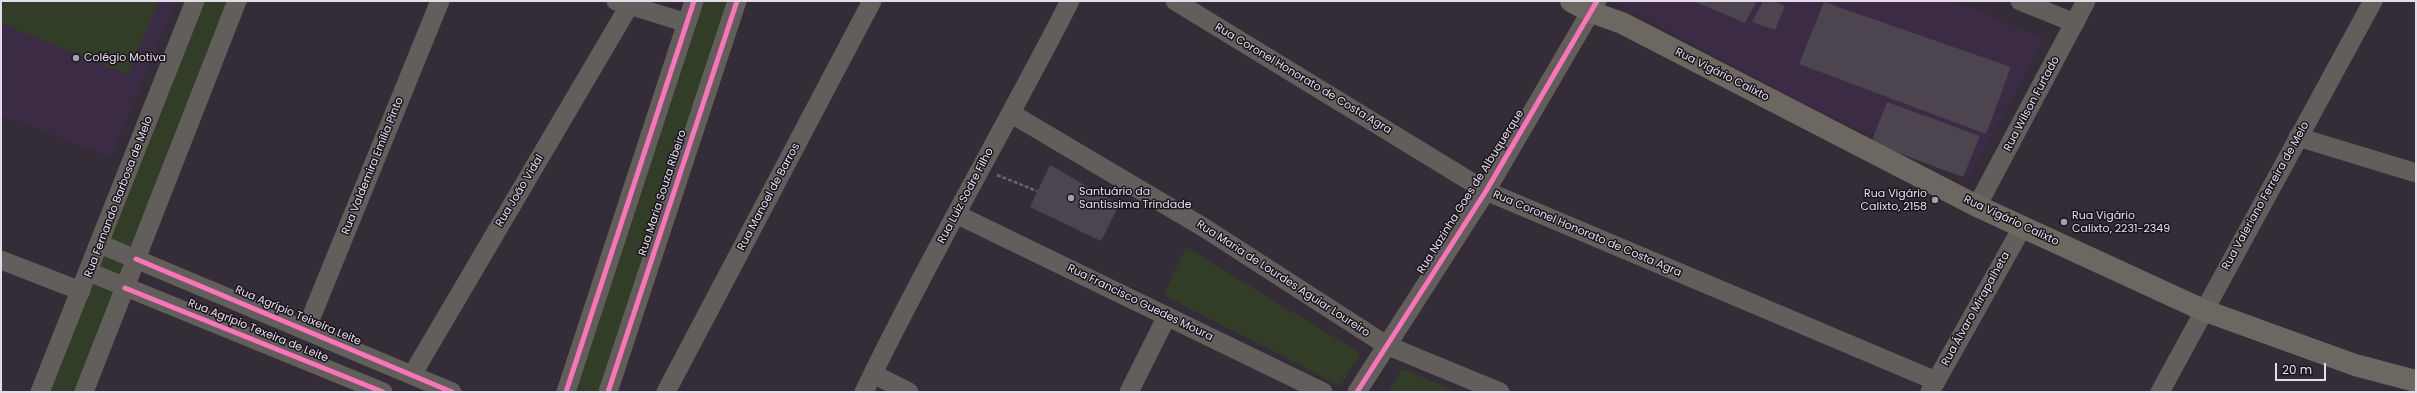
<!DOCTYPE html>
<meta charset="utf-8">
<style>
body{margin:0}
#map{position:relative;width:2417px;height:393px;overflow:hidden;background:#342d38;font-family:Poppins,sans-serif}
canvas{display:block}
.frame{position:absolute;inset:0;border:2px solid #e5dcea;pointer-events:none}
.scale{position:absolute;left:2275px;top:363px;width:51px;height:18px;box-sizing:border-box;border:2px solid #e5dcea;border-top:0;padding-left:5px;font-size:12px;line-height:14px;white-space:nowrap;color:#e5dcea;-webkit-text-stroke:3px #1a141d;paint-order:stroke}
</style>
<div id="map">
<canvas width="2417" height="393"></canvas>
<div class="frame"></div>
<div class="scale">20 m</div>
</div>
<script>
const ctx = document.querySelector('canvas').getContext('2d');
ctx.lineJoin = 'round';
function fillPath(path, color) {
  ctx.fillStyle = color;
  ctx.fill(path, 'evenodd');
}
function trace(path, color, width, dash) {
  ctx.strokeStyle = color;
  ctx.lineWidth = width;
  ctx.lineCap = dash ? 'butt' : 'round';
  ctx.setLineDash(dash || []);
  ctx.stroke(path);
}
function label(font, color, halo, rows, align = 'center') {
  ctx.font = font + ' Poppins,sans-serif';
  ctx.lineWidth = 3;
  ctx.setLineDash([]);
  ctx.textBaseline = 'middle';
  ctx.strokeStyle = halo;
  ctx.fillStyle = color;
  for (const [text, x, y, turn = 0] of rows) {
    ctx.save();
    ctx.translate(x, y);
    ctx.rotate((+turn || 0) * Math.PI / 180);
    ctx.textAlign = isNaN(turn) ? turn : align;
    if (halo) ctx.strokeText(text, 0, 0);
    ctx.fillText(text, 0, 0);
    ctx.restore();
  }
}
const built = new Path2D(`
 M1 1H176L111 157 1 115Z
 M1613 1H1953L2044 39 1969 178 1802 103Z`);
const green = new Path2D(`
 M1 1H159L128 75 1 23Z
 M199 1H232L133 251 106 239Z
 M703 1H729L601 392H574Z
 M1186 247 1361 354 1340 386 1164 295Z
 M102 254 127 262 76 392H48Z
 M1402 369 1458 392H1388Z`);
const building = new Path2D(`
 M1693 1H1757L1745 23Z
 M1763 1H1773L1785 6 1775 30 1752 22Z
 M1824 2 2011 67 1986 134 1799 64Z
 M1887 102 1980 136 1963 177 1871 143Z
 M1050 165 1119 205 1101 241 1030 207Z`);
const path = new Path2D(`
 M997 175 1037 191`);
const minor = new Path2D(`
 M616 1 687 23
 M1175 1 1486 191 1936 381
 M2020 1 2075 23
 M1012 114 1203 227 1386 345 1500 392
 M2298 137 2416 173
 M1977 206 2086 1
 M956 214 1323 392
 M100 244 452 392
 M1 260 81 291
 M89 272 383 392
 M306 330 440 1
 M873 374 909 392
 M412 375 629 6
 M40 392 195 1
 M84 392 237 1
 M566 392 694 1
 M608 392 737 1
 M666 392 872 1
 M864 392C928 259 1003 132 1070 1
 M1129 392 1167 316
 M1357 392 1486 191 1597 1
 M1930 392 2023 226
 M2160 392 2373 1`);
const major = new Path2D(`
 M1571 1 1591 12 1622 23 1977 206 2203 310 2355 365 2416 381`);
const cycleway = new Path2D(`
 M136 259 452 392
 M125 288 383 392
 M566 392 694 1
 M608 392 737 1
 M1357 392 1486 191 1597 1`);
const markers = [
 [76,58,4,"#a79fac"],
 [1071,198,4,"#a79fac"],
 [1935,200,4,"#a79fac"],
 [2064,222,4,"#a79fac"]
];
const poiNames = [
 ["Colégio Motiva",84,58],
 ["Santuário da",1079,192],
 ["Santissima Trindade",1079,205],
 ["Rua Vigário",1927,194,"right"],
 ["Calixto, 2158",1927,207,"right"],
 ["Rua Vigário",2072,216],
 ["Calixto, 2231-2349",2072,229]
];
const streetNames = [
 ["Rua Vigário Calixto",1722,75,27],
 ["Rua Coronel Honorato de Costa Agra",1303,79,31],
 ["Rua Wilson Furtado",2032,104,-62],
 ["Rua Valdemira Emília Pinto",373,166,-68],
 ["Rua João Vidal",520,191,-59],
 ["Rua Nazinha Goes de Albuquerque",1471,192,-58],
 ["Rua Maria Souza Ribeiro",663,193,-72],
 ["Rua Luiz Sodre Filho",966,196,-62],
 ["Rua Valeriano Ferreira de Melo",2266,196,-61],
 ["Rua Fernando Barbosa de Melo",119,197,-69],
 ["Rua Manoel de Barros",769,197,-62],
 ["Rua Vigário Calixto",2011,221,25],
 ["Rua Coronel Honorato de Costa Agra",1587,234,23],
 ["Rua Maria de Lourdes Aguiar Loureiro",1283,279,33],
 ["Rua Francisco Guedes Moura",1140,303,26],
 ["Rua Álvaro Mirapalheta",1976,309,-61],
 ["Rua Agrípio Teixeira Leite",298,316,23],
 ["Rua Agrípio Texeira de Leite",258,331,22]
];
fillPath(built, '#3b2b44');
fillPath(green, '#323d28');
fillPath(building, '#4c454f');
trace(path, '#6a6667', 2.5, [4, 2]);
trace(minor, '#625e5b', 19);
trace(major, '#6c6761', 22);
trace(cycleway, '#fb73b8', 5);
for (const [x, y, r, color] of markers) {
  const dot = new Path2D();
  dot.arc(x, y, r, 0, 2 * Math.PI);
  ctx.fillStyle = color;
  ctx.fill(dot);
  trace(dot, '#1a141d', 1.5);
}
label('11px', '#e5dcea', '#1a141d', poiNames, 'left');
label('11px', '#e5dcea', '#1a141d', streetNames);
</script>
